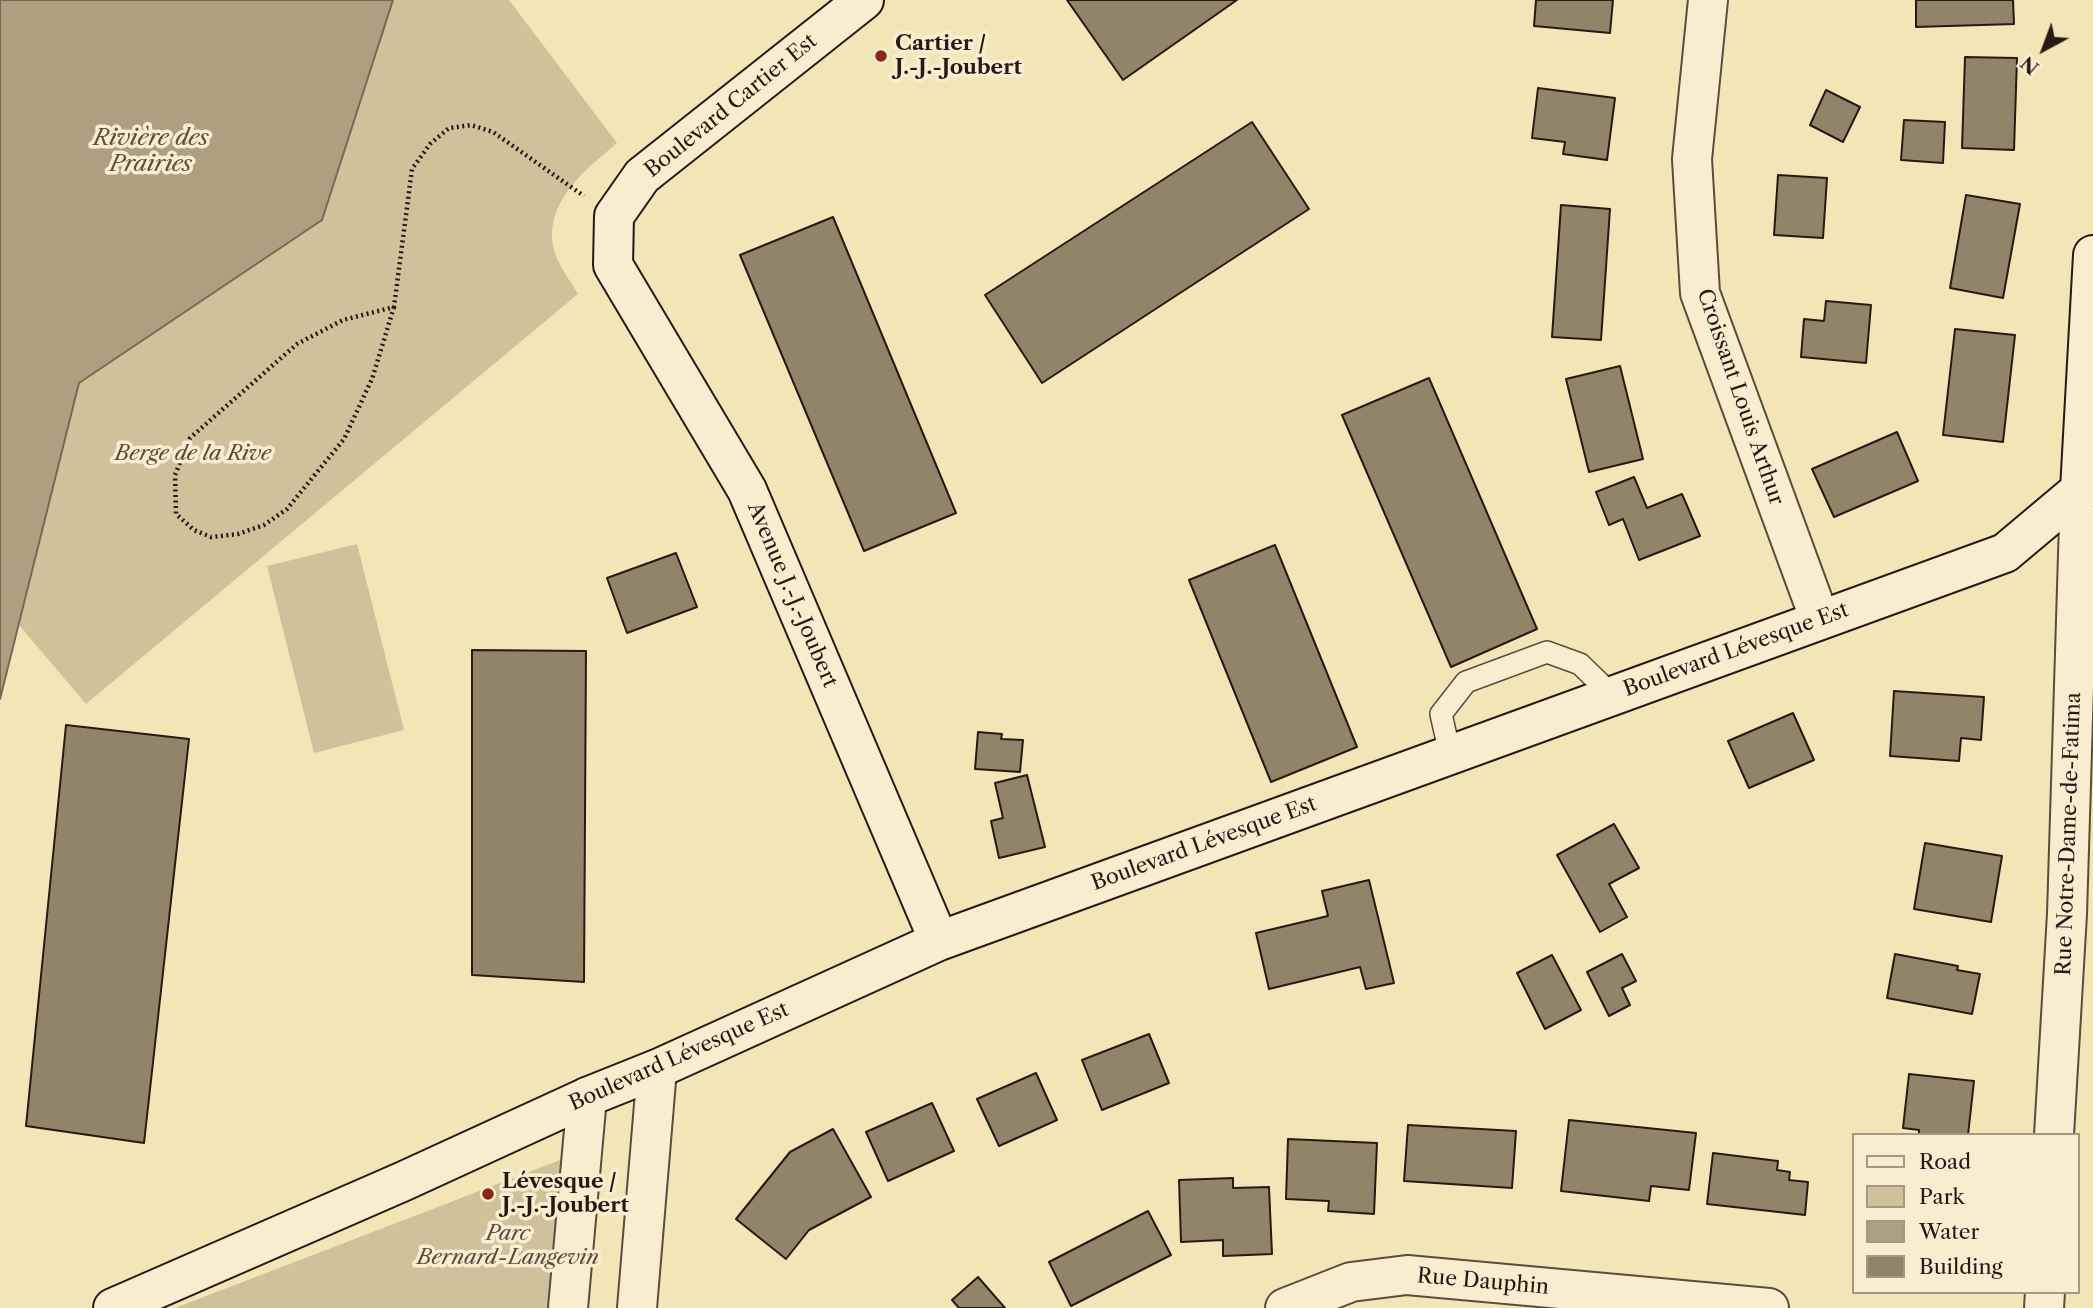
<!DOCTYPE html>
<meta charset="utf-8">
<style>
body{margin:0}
#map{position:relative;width:2093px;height:1308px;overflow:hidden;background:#f2e5b6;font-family:"Libre Caslon Text",serif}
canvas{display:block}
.legend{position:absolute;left:1852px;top:1133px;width:228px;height:161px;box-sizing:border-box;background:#f7eed0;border:2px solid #a39985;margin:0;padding:9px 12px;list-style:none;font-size:21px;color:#261a15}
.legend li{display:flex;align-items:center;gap:14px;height:35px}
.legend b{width:35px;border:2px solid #a39985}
.north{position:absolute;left:2009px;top:14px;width:70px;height:70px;-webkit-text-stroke:5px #f7eed0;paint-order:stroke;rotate:221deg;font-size:19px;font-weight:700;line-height:28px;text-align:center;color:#261a15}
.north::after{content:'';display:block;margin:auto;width:24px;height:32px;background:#261a15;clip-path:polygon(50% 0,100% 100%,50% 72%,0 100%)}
</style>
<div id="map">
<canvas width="2093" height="1308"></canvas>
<ul class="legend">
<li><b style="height:9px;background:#f7eed0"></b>Road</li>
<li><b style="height:19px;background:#cfc29b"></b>Park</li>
<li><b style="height:19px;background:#ada07f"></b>Water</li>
<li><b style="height:19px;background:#908469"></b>Building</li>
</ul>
<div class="north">N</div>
</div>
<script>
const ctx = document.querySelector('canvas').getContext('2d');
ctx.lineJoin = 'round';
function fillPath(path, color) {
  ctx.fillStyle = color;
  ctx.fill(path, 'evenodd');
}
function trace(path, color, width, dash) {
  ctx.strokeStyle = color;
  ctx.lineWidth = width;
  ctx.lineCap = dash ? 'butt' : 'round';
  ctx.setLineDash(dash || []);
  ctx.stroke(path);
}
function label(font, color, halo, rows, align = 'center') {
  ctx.font = font + ' "Libre Caslon Text",serif';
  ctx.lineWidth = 7;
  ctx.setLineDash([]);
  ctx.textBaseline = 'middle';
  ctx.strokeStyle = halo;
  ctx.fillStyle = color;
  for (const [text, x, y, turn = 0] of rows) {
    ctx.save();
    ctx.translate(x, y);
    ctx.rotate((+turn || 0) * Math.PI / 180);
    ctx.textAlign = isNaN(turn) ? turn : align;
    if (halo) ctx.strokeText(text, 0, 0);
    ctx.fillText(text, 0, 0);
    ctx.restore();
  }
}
const green = new Path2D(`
 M393 0H509L617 143C583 172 539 206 556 256 561 269 571 282 578 294L86 704 19 625 79 383 322 220Z
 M357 544 404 730 314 753 267 566Z
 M581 1152 562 1308H175Z`);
const water = new Path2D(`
 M0 0H393L322 220 79 383 0 699Z`);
const building = new Path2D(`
 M1067 0H1237L1123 80Z
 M1536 0H1613L1610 33 1534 26Z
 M1916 0H2013L2014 24 1916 27Z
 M1965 57 2017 58 2014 150 1962 148Z
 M1538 88 1615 98 1607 160 1563 154 1565 142 1532 138Z
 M1826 90 1860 107 1843 142 1810 125Z
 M1904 120 1945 122 1943 163 1901 160Z
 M1252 122 1309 209 1042 383 985 295Z
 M1778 175 1827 178 1823 238 1774 235Z
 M1966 195 2020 204 2003 298 1950 288Z
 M1561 205 1610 209 1601 340 1552 337Z
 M833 217 956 513 864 551 740 255Z
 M1826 301 1871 305 1866 363 1801 357 1804 319 1824 321Z
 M1955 329 2015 335 2003 442 1943 435Z
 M1620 366 1643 459 1589 472 1566 379Z
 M1429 378 1537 629 1451 667 1342 415Z
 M1897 432 1918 481 1834 517 1812 469Z
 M1634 477 1647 508 1682 494 1700 536 1639 560 1623 519 1609 525 1596 492Z
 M1275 545 1357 747 1271 782 1189 580Z
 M676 553 697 607 627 633 607 578Z
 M472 650 586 651 584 982 472 975Z
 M1894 691 1984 697 1981 740 1961 738 1959 761 1890 756Z
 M1793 713 1814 760 1749 788 1728 741Z
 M66 725 189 739 144 1143 26 1126Z
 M978 732 1002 734 1001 739 1023 740 1020 772 975 769Z
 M1027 775 1045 847 999 858 991 821 1003 818 995 783Z
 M1614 824 1639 868 1609 884 1627 917 1600 932 1557 855Z
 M1925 843 2002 856 1991 922 1914 909Z
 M1369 880 1394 983 1366 989 1360 967 1269 989 1256 933 1328 916 1322 891Z
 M1622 954 1636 981 1622 988 1630 1005 1609 1016 1587 972Z
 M1895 954 1958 966 1957 970 1980 974 1972 1014 1887 998Z
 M1552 955 1581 1010 1545 1029 1517 973Z
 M1149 1034 1169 1083 1102 1110 1082 1060Z
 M1036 1073 1057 1120 999 1146 977 1099Z
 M1909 1074 1974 1081 1968 1135H1919V1130L1903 1128Z
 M932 1103 954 1151 888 1181 866 1132Z
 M1569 1120 1696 1133 1689 1190 1651 1186 1649 1201 1561 1191Z
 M1408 1125 1516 1131 1512 1188 1404 1181Z
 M833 1129 871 1197 809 1230 786 1259 736 1219 790 1152Z
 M1288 1139 1377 1143 1374 1214 1328 1211 1329 1201 1286 1199Z
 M1713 1153 1778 1161 1777 1170 1790 1172 1789 1180 1808 1182 1805 1215 1707 1204Z
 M1233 1178V1188L1269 1187 1272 1254 1223 1256V1240L1181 1242 1179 1180Z
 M1148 1211 1171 1255 1071 1306 1049 1262Z
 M978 1277 1005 1308H959L952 1300Z`);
const path = new Path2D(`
 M394 307 372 379 344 439 287 509 264 525 238 534 211 537 194 530 176 514 175 475 190 438 297 344 343 320 394 307 412 169 430 144 449 128 471 125 493 132 584 196`);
const lane = new Path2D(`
 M1450 754 1441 714 1466 682 1547 652 1580 664 1612 695`);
const street = new Path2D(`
 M1708 0 1692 159 1700 293 1820 620
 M2054 1135 2067 914 2080 490 2093 487
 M568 1308 587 1097
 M637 1308 657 1069
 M1285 1308 1351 1282 1407 1275 1769 1308
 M2044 1308 2045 1292`);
const secondary = new Path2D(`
 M864 0 642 176 614 216 613 265 747 490 939 941
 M113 1308 404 1181 587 1097 657 1069 939 941 2005 553 2080 490 2093 255`);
const markers = [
 [881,56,7,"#8f2418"],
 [488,1194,7,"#8f2418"]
];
const poiNames = [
 ["Cartier /",895,44],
 ["J.-J.-Joubert",895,68],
 ["Lévesque /",502,1182],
 ["J.-J.-Joubert",502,1206]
];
const streetNames = [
 ["Boulevard Cartier Est",731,106,-39],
 ["Croissant Louis Arthur",1740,397,71],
 ["Avenue J.-J.-Joubert",792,595,67],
 ["Boulevard Lévesque Est",1736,650,-20],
 ["Rue Notre-Dame-de-Fatima",2069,834,-88],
 ["Boulevard Lévesque Est",1204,844,-20],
 ["Boulevard Lévesque Est",679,1057,-24],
 ["Rue Dauphin",1483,1282,5]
];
const parkNames = [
 ["Berge de la Rive",193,454],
 ["Parc",508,1234],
 ["Bernard-Langevin",508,1258]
];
const waterNames = [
 ["Rivière des",151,138],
 ["Prairies",151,164]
];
fillPath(green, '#cfc29b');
fillPath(water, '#ada07f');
trace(water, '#776a55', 2);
fillPath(building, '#908469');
trace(building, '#261a15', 2);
trace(lane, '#594d3d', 24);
trace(street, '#594d3d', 42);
trace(secondary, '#261a15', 42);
trace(path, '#261a15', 4.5, [2, 3.5]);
trace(lane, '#f7eed0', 21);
trace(street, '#f7eed0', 38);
trace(secondary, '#f7eed0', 38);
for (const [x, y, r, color] of markers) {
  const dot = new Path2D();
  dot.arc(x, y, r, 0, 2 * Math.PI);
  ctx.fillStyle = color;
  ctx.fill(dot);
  trace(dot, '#f7eed0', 2.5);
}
label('bold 21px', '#261a15', '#f7eed0', poiNames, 'left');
label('21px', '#261a15', '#f7eed0', streetNames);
label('italic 21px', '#594c3d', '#f7eed0', parkNames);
label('italic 23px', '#5c503f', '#f7eed0', waterNames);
</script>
